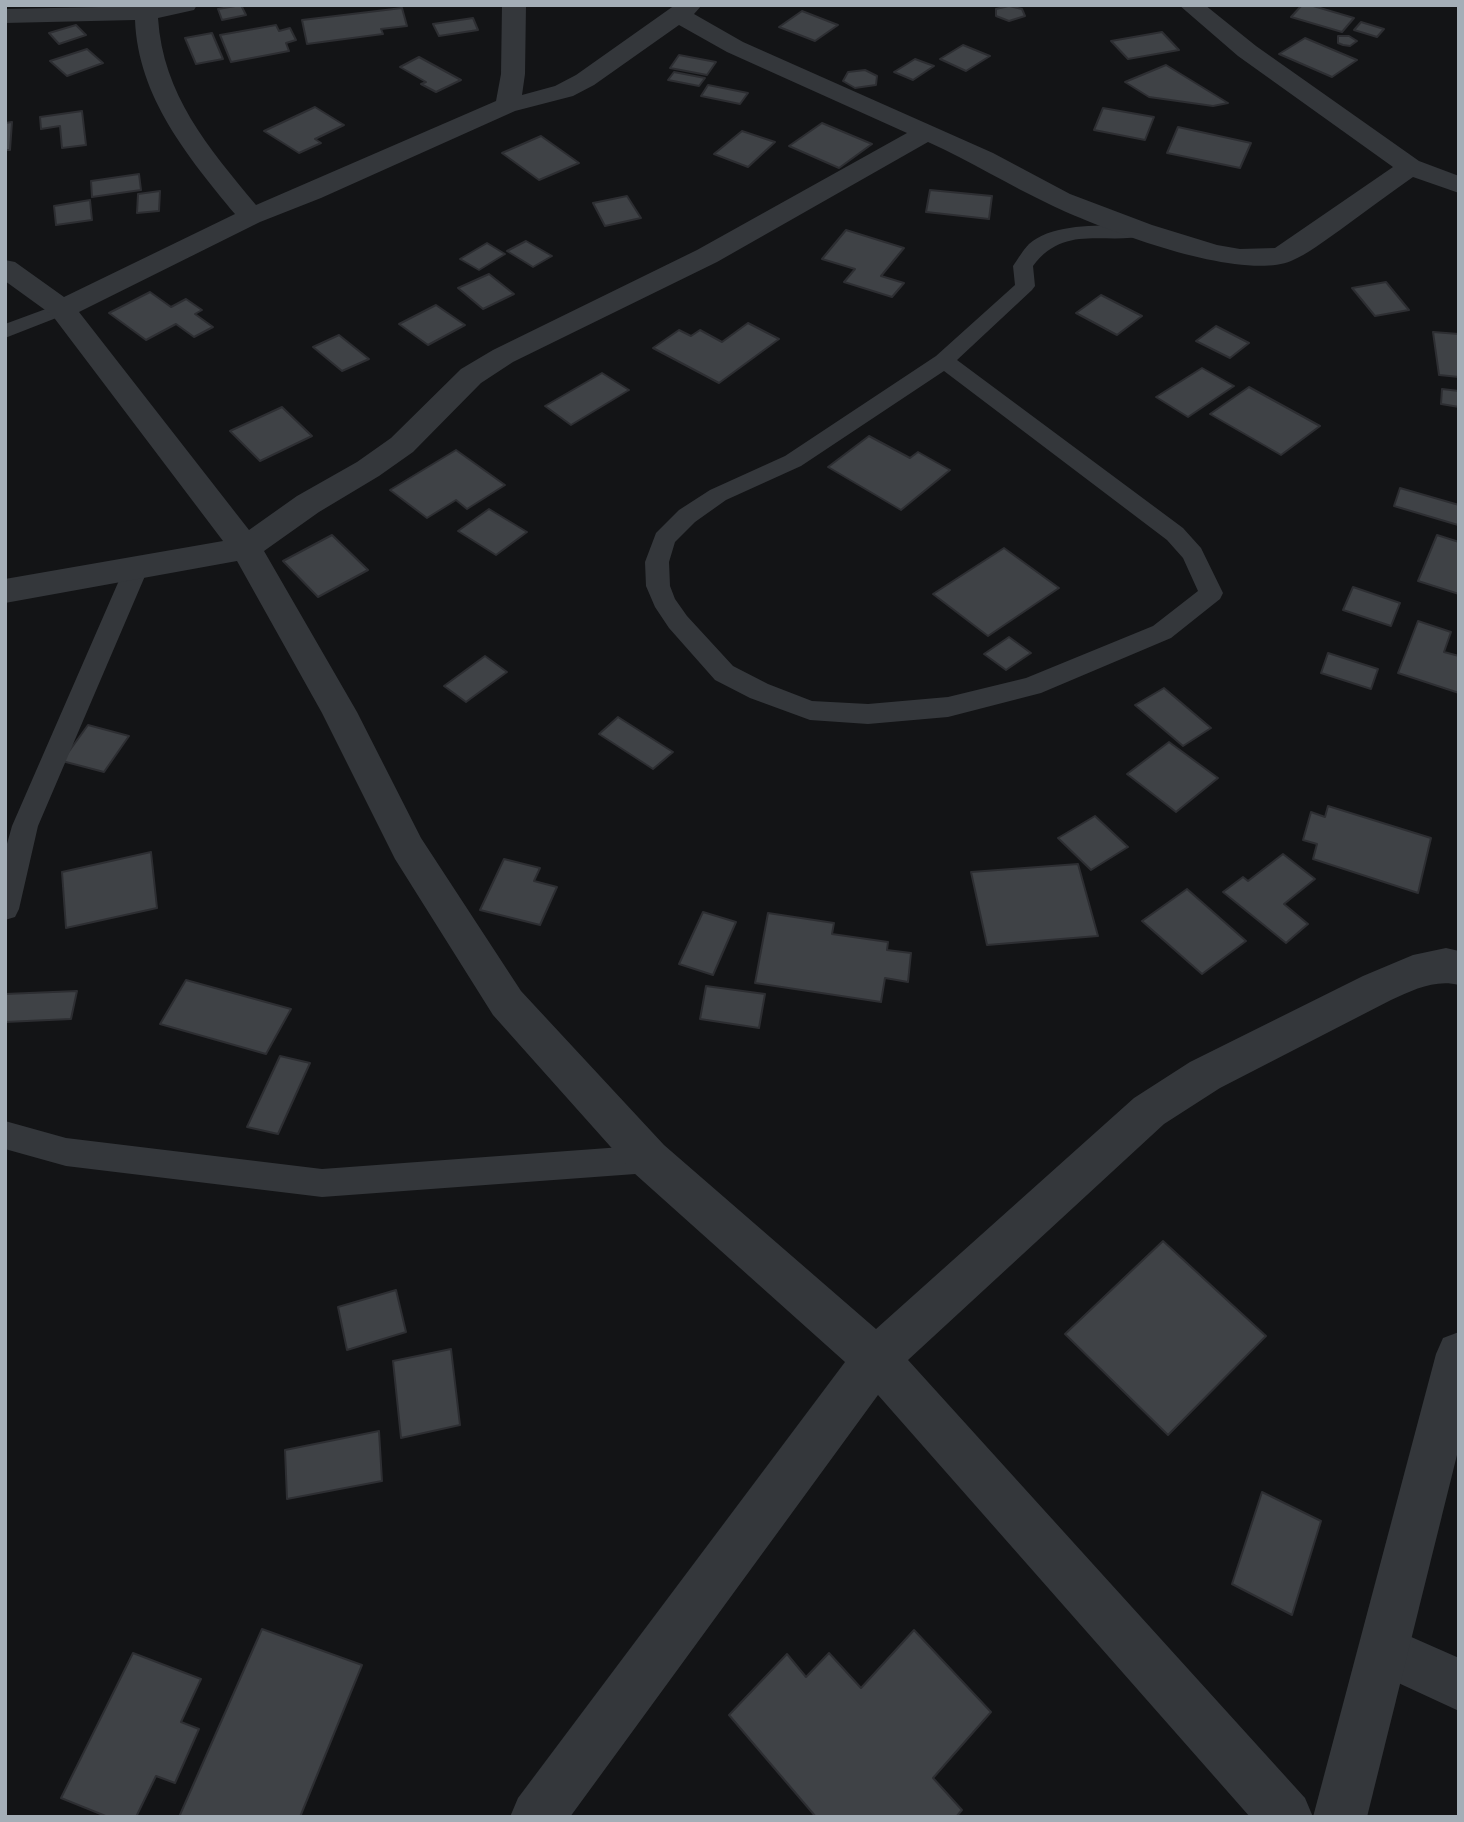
<!DOCTYPE html>
<style>
body{margin:0}
#map{position:relative;width:1464px;height:1822px;overflow:hidden;background:#131416;font-family:Jost,sans-serif}
canvas{display:block}
.frame{position:absolute;inset:0;border:7px solid #a4aeb7;pointer-events:none}
</style>
<div id="map">
<canvas width="1464" height="1822"></canvas>
<div class="frame"></div>
</div>
<script>
const ctx = document.querySelector('canvas').getContext('2d');
ctx.lineJoin = 'round';
function fillPath(path, color) {
  ctx.fillStyle = color;
  ctx.fill(path, 'evenodd');
}
function trace(path, color, width, dash) {
  ctx.strokeStyle = color;
  ctx.lineWidth = width;
  ctx.lineCap = dash ? 'butt' : 'round';
  ctx.setLineDash(dash || []);
  ctx.stroke(path);
}
const building = new Path2D(`
 M241 5 246 15 222 20 218 9Z
 M1302 5H1310L1354 18 1342 32 1291 17Z
 M1009 6 1022 9 1025 16 1009 21 996 16V9Z
 M402 8 407 26 381 29 383 34 307 44 302 20Z
 M802 11 838 25 815 41 779 27Z
 M473 18 478 30 439 36 433 24Z
 M1361 22 1384 29 1377 37 1354 30Z
 M76 25 86 35 59 44 49 33Z
 M276 25 279 31 290 28 296 40 286 43 289 51 231 62 220 35Z
 M1162 32 1179 50 1128 59 1111 41Z
 M212 33 223 59 196 64 185 38Z
 M1338 36H1349L1357 41 1350 46 1343 45 1338 43Z
 M1305 38 1357 60 1332 77 1279 54Z
 M963 45 990 56 966 71 940 59Z
 M87 49 103 63 67 76 50 61Z
 M679 55 716 62 707 75 670 68Z
 M419 57 461 80 436 92 421 84 426 82 400 67Z
 M915 59 934 66 913 80 894 72Z
 M1166 65 1228 103 1213 106 1149 97 1125 82Z
 M865 70 877 76 876 85 855 88 843 81 848 72Z
 M674 72 705 78 699 86 668 80Z
 M708 85 748 93 740 104 701 96Z
 M315 107 344 125 315 139 321 143 299 153 264 131Z
 M1103 108 1154 117 1145 140 1094 130Z
 M82 111 86 145 62 148 60 126 41 129 40 117Z
 M12 122 10 150H5V123Z
 M822 123 872 144 839 168 789 146Z
 M1178 127 1251 143 1240 168 1167 153Z
 M742 131 775 142 748 167 714 154Z
 M541 136 579 163 539 180 502 153Z
 M139 174 141 190 92 197 91 181Z
 M930 190 992 196 989 219 926 212Z
 M160 191 159 211 137 213 138 194Z
 M627 196 641 218 605 226 593 203Z
 M90 200 92 220 56 225 54 206Z
 M846 230 904 248 881 276 904 283 892 297 844 282 855 269 822 259Z
 M526 241 552 256 533 267 507 251Z
 M487 243 505 254 479 270 460 259Z
 M489 274 514 294 483 309 458 288Z
 M1386 282 1409 310 1375 316 1352 288Z
 M150 292 171 307 186 299 202 310 195 314 213 327 194 337 176 324 146 340 109 313Z
 M1101 295 1142 316 1117 335 1076 313Z
 M436 305 465 325 428 345 399 324Z
 M748 323 779 339 719 383 653 348 679 330 691 336 700 330 722 342Z
 M1216 326 1249 343 1230 358 1196 341Z
 M1433 332 1459 334V377L1439 375Z
 M339 335 369 359 342 371 313 347Z
 M1202 368 1234 386 1188 417 1156 397Z
 M602 373 629 390 571 425 545 406Z
 M1249 387 1320 426 1281 455 1210 414Z
 M1442 389 1459 391V407L1441 404Z
 M282 407 312 436 260 461 230 431Z
 M869 436 910 458 918 452 950 470 901 510 828 467Z
 M456 450 505 485 467 509 456 500 427 518 390 490Z
 M1400 488 1459 505 1458 525 1394 506Z
 M489 509 527 532 496 555 458 531Z
 M332 535 368 570 318 597 283 561Z
 M1437 535 1459 542V594L1418 581Z
 M1004 548 1059 588 988 636 933 594Z
 M1353 587 1400 603 1391 626 1343 610Z
 M1418 621 1451 632 1444 652 1459 656V693L1398 673Z
 M1009 637 1031 653 1006 670 984 654Z
 M1328 653 1378 669 1371 689 1321 673Z
 M485 656 507 672 466 702 444 686Z
 M1164 688 1211 728 1183 746 1135 705Z
 M618 717 673 752 653 769 599 734Z
 M88 725 129 736 104 772 62 761Z
 M1169 742 1218 778 1176 812 1127 774Z
 M1328 806 1431 838 1418 893 1313 859 1317 844 1303 840 1311 812 1325 817Z
 M1095 816 1128 847 1091 870 1058 838Z
 M151 852 157 908 66 928 62 872Z
 M1283 854 1315 879 1284 904 1308 924 1286 943 1223 892 1243 877 1248 881Z
 M504 859 540 868 534 881 557 887 540 925 480 910Z
 M1078 864 1098 936 987 945 971 872Z
 M1187 889 1246 941 1202 974 1142 921Z
 M703 912 736 922 713 975 679 964Z
 M768 913 834 923 832 934 888 942 887 950 911 953 908 982 885 978 881 1002 755 983Z
 M186 980 291 1009 266 1054 160 1024Z
 M706 986 765 994 759 1028 700 1019Z
 M77 991 71 1019 5 1022V994Z
 M280 1056 310 1063 278 1134 247 1127Z
 M1163 1241 1266 1336 1168 1435 1065 1334Z
 M396 1290 406 1332 347 1350 338 1307Z
 M451 1349 460 1425 401 1438 393 1361Z
 M379 1431 382 1481 287 1499 285 1450Z
 M1262 1492 1321 1521 1292 1615 1232 1584Z
 M262 1629 362 1665 300 1817H179Z
 M914 1630 991 1712 933 1778 962 1810 956 1817H816L729 1715 787 1654 806 1677 829 1653 861 1688Z
 M133 1653 201 1679 181 1722 199 1729 175 1783 156 1776 136 1817H108L61 1798Z`);
const service = new Path2D(`
 M1142 225 1152 231 1149 235C1105 246 1065 223 1033 266L1035 286 1032 290 957 360 1183 528 1201 548 1223 593 1220 599 1171 638 1041 693 948 717 868 724 810 720 750 698 715 680 669 628 655 607 646 586 645 562 656 533 679 510 710 490 785 456 936 356 1015 285 1013 266C1018 259 1023 250 1029 244 1054 221 1111 226 1142 225ZM944 371 1167 540 1183 558 1198 591 1153 626 1026 678 948 697 868 704 812 701 768 684 733 666 687 616 675 599 670 586 669 562 675 542 695 522 726 500 801 466Z
 M62 303 69 305 72 309 69 313 5 338V324Z
 M136 561 144 563 148 569 38 826 19 909 15 917 5 920V851L12 826 124 569 128 563Z
 M5 1121 66 1138 322 1169 649 1145 660 1149 665 1159 660 1169 649 1173 322 1197 66 1166 5 1149Z`);
const minor = new Path2D(`
 M197 5 194 10 158 18C163 95 208 147 256 205L496 101 501 74 502 5H526L525 74 522 95 555 86 576 75 675 5H702L694 14 743 42 993 153 1070 194 1152 225 1217 245 1240 249 1275 248 1393 167 1238 56 1179 5H1205L1256 46 1419 161 1459 176V193L1413 177C1388 195 1364 212 1340 230 1324 241 1308 254 1291 261 1239 282 1101 229 1051 205 1009 185 970 161 928 142L717 262 513 362 481 383 413 452 379 476 319 512 264 551 357 712 421 838 521 991 664 1145 876 1329 1134 1098 1190 1062 1363 976 1413 955 1446 948 1459 951V985C1435 979 1413 990 1391 1000L1220 1088 1164 1124 908 1360 1305 1798 1313 1817H1250L878 1395 570 1817H510L518 1798 845 1362 634 1173 493 1015 395 859 322 713 237 561 5 603V579L223 541 52 315 5 281V260L15 262 64 297 235 214C188 157 138 97 135 20L5 23V9ZM679 25 727 52 907 133 697 250 493 350 461 369 391 438 357 462 297 496 249 530 79 312 260 222 321 198 515 111 573 96 594 85Z
 M1384 1625 1459 1658V1711L1366 1668 1359 1650 1366 1632Z`);
const tertiary = new Path2D(`
 M1459 1332V1447L1367 1817H1313L1436 1354 1443 1338Z`);
fillPath(building, '#3f4246');
trace(building, '#2d2e32', 2);
fillPath(service, '#34373b');
fillPath(minor, '#34373b');
fillPath(tertiary, '#34373b');
</script>
